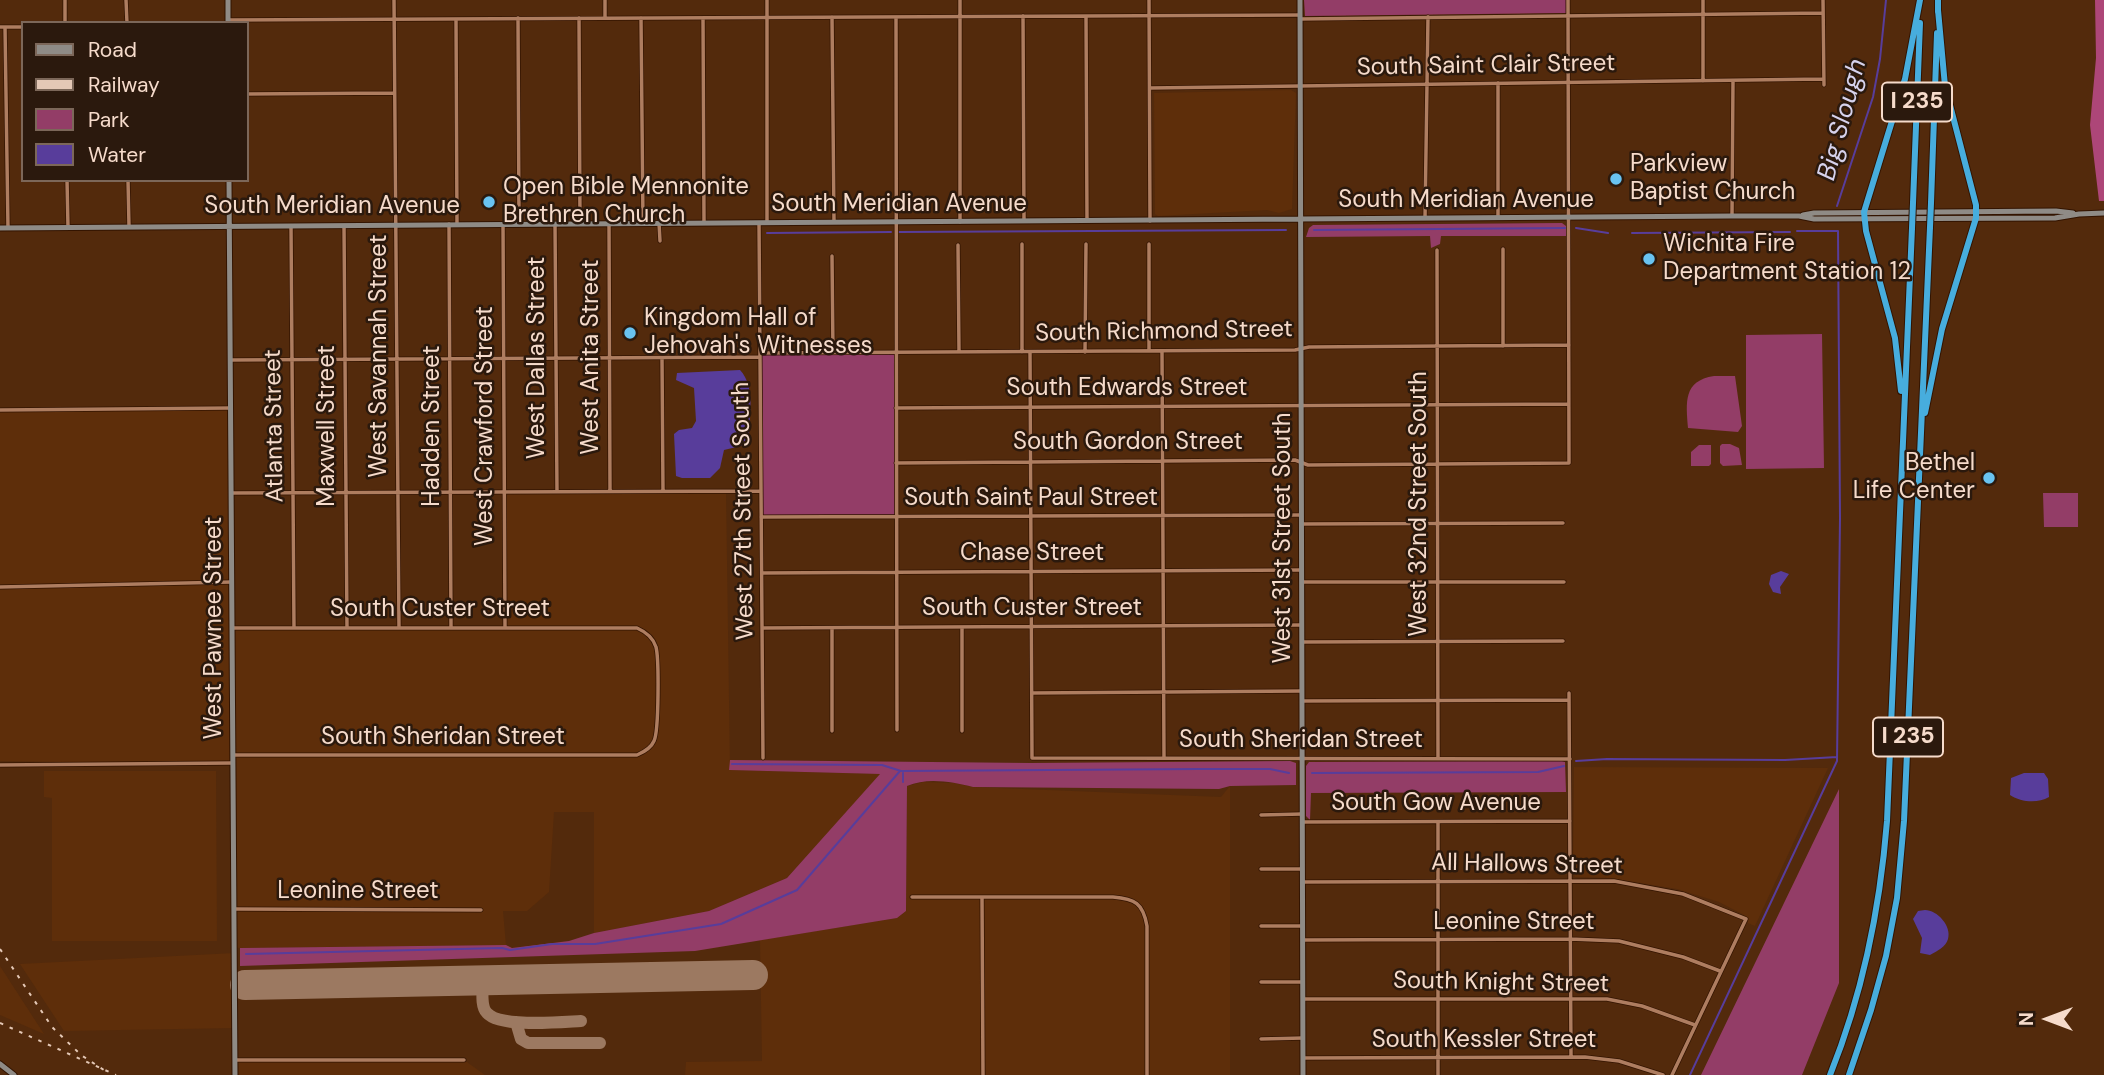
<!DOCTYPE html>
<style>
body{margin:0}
#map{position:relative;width:2104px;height:1075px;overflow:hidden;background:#532a0c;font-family:"DM Sans",sans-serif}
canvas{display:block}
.legend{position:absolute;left:21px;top:21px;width:228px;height:161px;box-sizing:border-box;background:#2b190d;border:2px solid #7c6759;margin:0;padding:9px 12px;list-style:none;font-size:21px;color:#f6dbcb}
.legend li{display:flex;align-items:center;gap:14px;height:35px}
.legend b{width:35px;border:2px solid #7c6759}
.north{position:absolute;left:2013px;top:984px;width:70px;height:70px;-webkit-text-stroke:5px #2b190d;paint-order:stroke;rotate:270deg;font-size:19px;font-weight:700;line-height:28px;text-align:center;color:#f6dbcb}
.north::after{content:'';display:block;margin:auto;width:24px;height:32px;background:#f6dbcb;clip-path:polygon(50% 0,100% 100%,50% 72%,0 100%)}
</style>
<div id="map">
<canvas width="2104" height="1075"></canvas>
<ul class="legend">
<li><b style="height:9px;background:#8f8b86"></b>Road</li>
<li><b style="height:9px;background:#e4c8b6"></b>Railway</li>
<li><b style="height:19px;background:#933d67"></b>Park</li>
<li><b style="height:19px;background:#583d9b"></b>Water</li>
</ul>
<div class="north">N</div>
</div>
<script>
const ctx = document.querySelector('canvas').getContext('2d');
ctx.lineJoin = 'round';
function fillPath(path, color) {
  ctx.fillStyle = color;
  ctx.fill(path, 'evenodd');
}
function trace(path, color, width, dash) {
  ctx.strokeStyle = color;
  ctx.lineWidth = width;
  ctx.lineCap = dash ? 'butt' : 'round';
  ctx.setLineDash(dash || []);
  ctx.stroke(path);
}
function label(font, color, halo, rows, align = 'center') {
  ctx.font = font + ' "DM Sans",sans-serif';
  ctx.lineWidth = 5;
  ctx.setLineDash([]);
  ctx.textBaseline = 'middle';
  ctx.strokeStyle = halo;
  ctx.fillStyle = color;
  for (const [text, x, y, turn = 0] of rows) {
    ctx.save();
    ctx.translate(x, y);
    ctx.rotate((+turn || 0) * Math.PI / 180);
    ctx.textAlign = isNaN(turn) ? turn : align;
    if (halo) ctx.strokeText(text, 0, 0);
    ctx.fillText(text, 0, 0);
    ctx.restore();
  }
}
const built = new Path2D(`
 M1291 90 1296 93 1292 209 1279 213 1267 210 1158 216 1155 214 1154 93Z
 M231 408 233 628 505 627 504 492 726 491 730 770 881 774 787 878 709 911 594 933V812H554L549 892 527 911H503L506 945 235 948 233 764 0 761V410Z
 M1574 767 1828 768 1755 926 1748 923 1746 916 1719 902 1677 889 1611 878 1575 877 1573 871Z
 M44 771H216L217 941H52V798L44 797Z
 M923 782 954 783 973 787 1221 797 1230 786V1075H685L686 1062 762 1061 760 940 897 918 906 911 907 786Z
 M235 953V1028L64 1031 20 964Z
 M0 966 44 1034 0 1015Z
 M235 1060H464L485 1075H235Z`);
const green = new Path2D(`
 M1304 0H1566V13L1305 16Z
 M1562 223 1566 226V236H1441L1440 244 1431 248 1430 236 1306 237 1309 228 1313 225Z
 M1822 334 1824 468 1746 469V335Z
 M896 352V517H761L760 353Z
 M1714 376H1735L1742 426 1738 432 1688 428C1686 402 1683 381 1714 376Z
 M1722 444H1730L1739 448 1742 465 1723 466 1720 463V446Z
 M1699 445H1711V464L1709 466H1691V452Z
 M2043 493H2078V527H2044Z
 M730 760 1031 763 1290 761 1296 763V785L1230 786 1219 789 973 787C952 782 928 777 907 786L906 911 897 918 695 951 240 966V948L506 945 512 948 569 941 594 933 709 911 787 878 880 774 729 770Z
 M1562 761 1565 762 1566 792 1311 793 1310 820 1306 816V766L1309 762Z
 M1839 789V983L1802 1075H1701Z`);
const forest = new Path2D(`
 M2095 0H2104V201H2099L2090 125 2096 58Z`);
const water = new Path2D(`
 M740 370C756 387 749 416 749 439L745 445 724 450 720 468 710 478H682L676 476 674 434 679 430 692 428 696 421 694 388 676 380 677 373Z
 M1781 571 1789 574 1780 587 1781 594 1773 592 1769 584 1771 575Z
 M2024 773H2044L2048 779 2049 797C2037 804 2021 802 2010 795L2011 778Z
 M1925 910C1937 910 1952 926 1948 939 1946 947 1937 951 1930 955L1920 953 1922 938 1913 919 1918 911Z`);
const stream = new Path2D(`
 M1837 206 1873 97 1880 59 1886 0
 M1576 228 1608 233
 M1314 230 1565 228
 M899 232 1286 230
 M767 233 891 232
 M1632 233 1790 232
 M1576 761 1607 759 1785 760 1837 757
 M732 764 882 765 901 771 1199 769H1270L1289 773
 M903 773V782
 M1312 773 1538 772 1564 766
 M246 954 502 948 510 950 552 944H595L721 924 797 890 900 771
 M1690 1075 1837 761 1840 518 1838 231H1797`);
const taxiway = new Path2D(`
 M483 981C483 990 480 1006 487 1013 500 1028 561 1022 581 1021
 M516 1022 521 1039 528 1043H600`);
const runway = new Path2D(`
 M245 985 753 975`);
const street = new Path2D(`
 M65 0V23
 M126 0 127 23
 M394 0 399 628
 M605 0V18
 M767 0V223
 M960 0V222
 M1149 0 1150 221
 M1703 0V81
 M1823 0 1824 85
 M1023 16 1024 220
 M1086 16 1087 220
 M832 17 834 222
 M896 17 897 730
 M518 18 519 224
 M579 18 580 223
 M641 18 643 222
 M703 18 704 222
 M456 19 457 224
 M1300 19 1823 13
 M228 20 1300 15
 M0 27H23
 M5 27 8 228
 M1150 88 1823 79
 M247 94 394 93
 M67 180 68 227
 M128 180 129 226
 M1732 215 1733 81
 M1425 218 1428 17
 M1498 218V83
 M659 223 660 241
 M759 223 763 758
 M449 224 451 627
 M503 224 505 627
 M555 224 557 491
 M609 224 610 491
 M291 226 294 628
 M344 226 347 628
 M1022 244V352
 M1149 244V351
 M958 245 959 351
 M1503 249V346
 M1437 250 1438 758
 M832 256 833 352
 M1162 351 1164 758
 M1030 352 1032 758 1570 759
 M1085 352 1086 244
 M760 353 1295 350 1309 347 1569 345
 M662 358 663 491
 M231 360 760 357
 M896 408 1568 404
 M0 410 231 408
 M896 463 1295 460 1308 465 1569 463 1568 0
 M232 493 761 491
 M761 517 1301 515
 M1302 524 1563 523
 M762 573 1302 570
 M1302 582H1564
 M0 587 232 582
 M962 627V731
 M233 628H637C646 632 653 637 656 647 659 659 659 731 654 741 651 748 644 752 637 755H234
 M762 628 1302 625
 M1302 642 1563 641
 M1032 693 1302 691
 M1569 693 1571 1057
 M1302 701 1569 700
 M832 731V628
 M0 765 232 763
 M1261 815 1302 814
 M1302 822 1570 821
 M1438 822V1075
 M1261 869H1302
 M1302 882 1614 881 1683 894 1746 919 1672 1075
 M912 897H1113C1135 899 1143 903 1147 926V1075
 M982 897 983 1075
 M234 909 481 910
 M1261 926H1302
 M1303 940 1570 939 1619 941 1683 957 1720 971
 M1261 982H1303
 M1303 999H1607L1642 1006 1695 1025
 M1261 1039 1303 1038
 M1303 1058 1585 1057 1619 1061 1663 1075
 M235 1060H464`);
const secondary = new Path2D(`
 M228 0V23
 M1300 0 1303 1075
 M229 180 235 1075
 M1803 215 1814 213 2056 211 2073 213
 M0 228 1732 216H1799L1814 219 2055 218 2079 214 2104 213
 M0 1064 14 1075`);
const highway = new Path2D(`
 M1938 12V0
 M1913 203 1920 23
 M1931 203 1937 33
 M1901 391 1895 338 1866 231 1864 212 1905 79 1920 0
 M1925 413 1942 329 1976 218V205L1945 86 1938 10
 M1830 1075C1863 993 1880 909 1887 821L1912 228
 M1849 1075 1871 1010 1886 956 1897 898 1904 821 1930 227`);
const rail = new Path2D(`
 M0 949 52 1027 81 1055 104 1070
 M0 1023 116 1075`);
const highwayBridge = new Path2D(`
 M1930 227 1931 203
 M1912 228 1913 203`);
const markers = [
 [1616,179,7,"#69c3f1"],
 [489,202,7,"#69c3f1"],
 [1649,259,7,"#69c3f1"],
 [630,333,7,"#69c3f1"],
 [1989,478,7,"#69c3f1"]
];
const shields = [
 [1917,102,70],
 [1908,737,70]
];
const shieldNames = [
 ["I 235",1917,102],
 ["I 235",1908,737]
];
const streetNames = [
 ["South Saint Clair Street",1486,66,-1],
 ["South Meridian Avenue",1466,201],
 ["South Meridian Avenue",899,205],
 ["South Meridian Avenue",332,207],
 ["South Richmond Street",1164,332,-1],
 ["West Savannah Street",380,356,-90],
 ["West Anita Street",592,357,-90],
 ["West Dallas Street",538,358,-90],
 ["South Edwards Street",1127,389],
 ["Atlanta Street",275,426,-91],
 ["Maxwell Street",328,426,-90],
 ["Hadden Street",433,426,-90],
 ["West Crawford Street",486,426,-90],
 ["South Gordon Street",1128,443],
 ["South Saint Paul Street",1031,499],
 ["West 32nd Street South",1420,504,-90],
 ["West 27th Street South",744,511,-91],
 ["West 31st Street South",1284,538,-90],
 ["Chase Street",1032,554],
 ["South Custer Street",1032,609],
 ["South Custer Street",440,610],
 ["West Pawnee Street",215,628,-90],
 ["South Sheridan Street",443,738],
 ["South Sheridan Street",1301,741],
 ["South Gow Avenue",1436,804],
 ["All Hallows Street",1527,865,1],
 ["Leonine Street",358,892],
 ["Leonine Street",1514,923],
 ["South Knight Street",1501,983,1],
 ["South Kessler Street",1484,1041]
];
const poiNames = [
 ["Parkview",1630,165],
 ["Baptist Church",1630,193],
 ["Open Bible Mennonite",503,188],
 ["Brethren Church",503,216],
 ["Wichita Fire",1663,245],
 ["Department Station 12",1663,273],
 ["Kingdom Hall of",644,319],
 ["Jehovah's Witnesses",644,347],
 ["Bethel",1975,464,"right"],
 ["Life Center",1975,492,"right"]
];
const waterNames = [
 ["Big Slough",1843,120,-75]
];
fillPath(built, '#5e2e0a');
fillPath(green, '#933d67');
fillPath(forest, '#ad4678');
fillPath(water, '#583d9b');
trace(stream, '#583d9b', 2);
trace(taxiway, '#9c7961', 12);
trace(runway, '#9c7961', 30);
trace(street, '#331400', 5);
trace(secondary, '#331400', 7);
trace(highway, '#331400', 8);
trace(street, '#ae7d60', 3.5);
trace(secondary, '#8f8b86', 5);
trace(highway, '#47addd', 6);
trace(rail, '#e4c8b6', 2, [3.5, 7]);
trace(highwayBridge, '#331400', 8, []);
trace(highwayBridge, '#47addd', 6);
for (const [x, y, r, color] of markers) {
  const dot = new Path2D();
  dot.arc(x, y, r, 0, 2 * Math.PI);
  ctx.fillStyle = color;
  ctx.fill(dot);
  trace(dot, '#2b190d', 2.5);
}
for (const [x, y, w] of shields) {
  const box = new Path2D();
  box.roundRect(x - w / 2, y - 19.5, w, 39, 5);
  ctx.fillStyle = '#2b190d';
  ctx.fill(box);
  trace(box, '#f6dbcb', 2);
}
label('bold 23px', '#f6dbcb', null, shieldNames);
label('24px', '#f6dbcb', '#2b190d', streetNames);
label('24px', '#f6dbcb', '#2b190d', poiNames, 'left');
label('italic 26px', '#d6d2ec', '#2b190d', waterNames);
</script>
